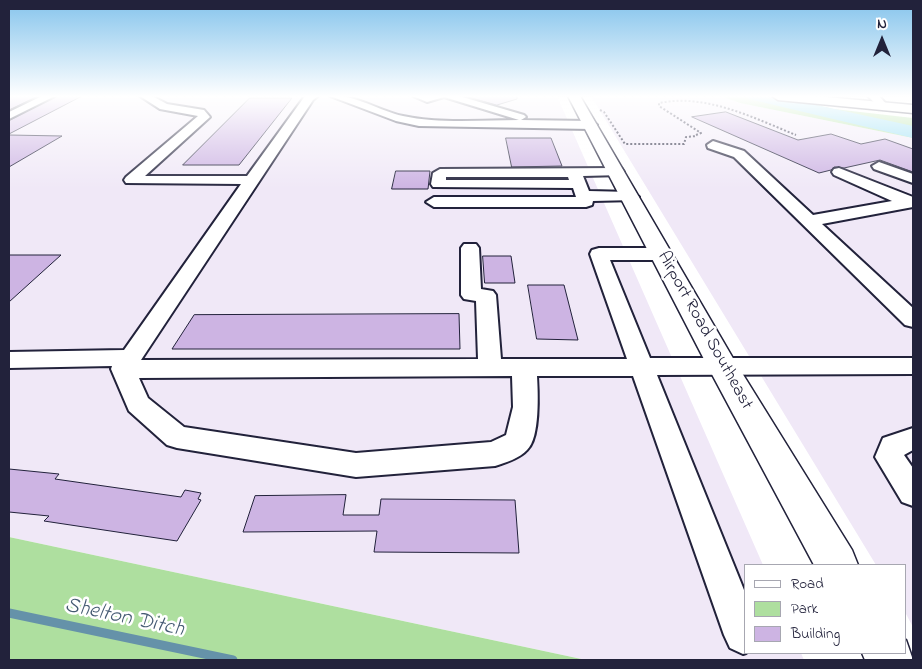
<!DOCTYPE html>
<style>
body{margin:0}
#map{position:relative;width:922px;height:669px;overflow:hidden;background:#fff;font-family:"Indie Flower",sans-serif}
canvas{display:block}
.frame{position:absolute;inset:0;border:10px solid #22223b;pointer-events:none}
.legend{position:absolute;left:744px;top:564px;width:162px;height:90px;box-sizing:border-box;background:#fff;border:1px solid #a7a7b1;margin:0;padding:6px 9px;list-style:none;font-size:15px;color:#22223b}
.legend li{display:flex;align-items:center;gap:10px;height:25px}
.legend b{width:25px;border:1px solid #a7a7b1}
.north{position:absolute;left:857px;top:15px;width:50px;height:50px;-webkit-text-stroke:4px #fff;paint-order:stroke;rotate:0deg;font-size:14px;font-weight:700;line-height:20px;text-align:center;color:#22223b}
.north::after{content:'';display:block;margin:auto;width:18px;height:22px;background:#22223b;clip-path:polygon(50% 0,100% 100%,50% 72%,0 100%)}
</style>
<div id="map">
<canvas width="922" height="669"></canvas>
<div class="frame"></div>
<ul class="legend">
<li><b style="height:6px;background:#fff"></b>Road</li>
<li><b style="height:14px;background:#aedf9f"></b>Park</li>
<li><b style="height:14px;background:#cdb4e3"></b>Building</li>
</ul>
<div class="north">N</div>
</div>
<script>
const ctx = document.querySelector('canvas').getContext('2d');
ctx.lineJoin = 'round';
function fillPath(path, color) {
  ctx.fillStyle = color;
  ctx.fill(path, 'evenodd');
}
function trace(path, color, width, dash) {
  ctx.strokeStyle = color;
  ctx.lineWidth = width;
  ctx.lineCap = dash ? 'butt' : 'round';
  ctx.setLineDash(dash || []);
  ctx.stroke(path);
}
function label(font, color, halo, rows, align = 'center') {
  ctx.font = font + ' "Indie Flower",sans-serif';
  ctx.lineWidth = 5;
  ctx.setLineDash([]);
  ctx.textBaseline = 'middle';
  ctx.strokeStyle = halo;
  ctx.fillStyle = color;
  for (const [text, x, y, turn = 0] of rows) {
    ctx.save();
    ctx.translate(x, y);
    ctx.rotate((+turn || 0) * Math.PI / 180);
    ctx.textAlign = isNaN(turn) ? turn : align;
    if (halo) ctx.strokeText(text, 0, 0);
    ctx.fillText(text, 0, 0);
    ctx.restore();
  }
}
const built = new Path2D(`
 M57 96H557L763 565H746V653H801L804 660H586L9 537V119Z
 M591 96H721L740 103 913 138V627L906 614V565H876Z`);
const green = new Path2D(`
 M721 96H778L834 109 913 118V138L740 103Z
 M9 537 586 660H9Z`);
const stream = new Path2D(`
 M9 613 233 660`);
const river = new Path2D(`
 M747 96H775L913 126V138L749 99Z`);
const building = new Path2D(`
 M9 96H38L9 110Z
 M57 96H82L9 134V121Z
 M465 96H517V99L497 105Z
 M250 98H292L239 165H183Z
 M726 112 798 140 831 134 861 144 885 139 913 149V172L880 160 844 168 834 167 831 170 819 173 692 117Z
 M9 135 62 136 9 167Z
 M506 138H551L562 166 512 167Z
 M396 171H430L428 189H392Z
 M9 255H61L9 302Z
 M483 256H511L515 283H485Z
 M528 285H564L578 340 537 339Z
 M459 314 460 349H172L194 315Z
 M9 469 59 474 55 479 181 497 185 490 201 493 198 499 201 500 177 541 44 521 49 516 9 512Z
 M346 495 343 515H379L381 499 515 500 519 553 374 552 377 531 243 532 255 496Z`);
const path = new Path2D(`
 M600 110 604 112 625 144H684L686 137 697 136
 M696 135 701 133 659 106V103C705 93 754 118 796 135`);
const minor = new Path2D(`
 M42 96H55L9 119V112Z
 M140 96H152L167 104 204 110 210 117 145 176H247L305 96H318L313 100 141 360 478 359 476 301 464 299 461 295V248L464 244H476L479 248 481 289 493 291 496 295 501 359H627L590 254 592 250 599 248H662L669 250 671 254 669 258 662 260H610L650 358H913V374L657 375 746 595V653L743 654 730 648 724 635 633 376H537C538 392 540 438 527 450 520 458 505 463 495 466L356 477 177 448 167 445 129 411 111 369 112 366 9 368V352L124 350 241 184 126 183 124 180 126 177 198 116 160 109ZM512 376 513 407 506 435 491 442 356 453 184 427 148 398 139 378Z
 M330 96C355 94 379 111 403 116 439 124 483 120 519 120L444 97 427 102 413 96H459L524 115 526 117 521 120 591 121 597 125 591 129 419 126 396 121Z
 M868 96H879L888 106 883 109 879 108Z
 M713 141 744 151 813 215 892 201 834 175 832 172 834 169 839 168 913 197V207L822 224 913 308V327L905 325 734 157 708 148 707 145Z
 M879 162 913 174V183L874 169 872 166Z
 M617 168 622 169 624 172 622 175 583 176 589 191 631 192 639 197 636 200 593 201 592 205 586 207H434L426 202 434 197H576L573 188 433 187 431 184 433 173 440 169ZM446 177H568L569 180H446Z
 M913 428V450L904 455 913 468V506L902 502 875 457 883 438Z`);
const major = new Path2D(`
 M568 96H580L734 360 852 550 858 565H814L707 365Z
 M772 96H815L913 105V113L778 100Z
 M906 640 913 660H865L862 653H906Z`);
const streetNames = [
 ["Airport Road Southeast",704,331,61]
];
const nearWaternames = [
 ["Shelton Ditch",124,619,12]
];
fillPath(built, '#f0e8f7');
fillPath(green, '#aedf9f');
trace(stream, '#6592a9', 9);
fillPath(river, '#92dcf3');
fillPath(building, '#cdb4e3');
trace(building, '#22223b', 1);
trace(minor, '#22223b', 4);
trace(major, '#22223b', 3);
trace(path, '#22223b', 2, [2, 2]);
fillPath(minor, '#fff');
fillPath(major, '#fff');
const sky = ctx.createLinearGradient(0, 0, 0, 189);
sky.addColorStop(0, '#85c4ec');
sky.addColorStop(0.51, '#fff');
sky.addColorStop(1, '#ffffff00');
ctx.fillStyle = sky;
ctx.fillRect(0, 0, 922, 189);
label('18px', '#22223b', '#fff', streetNames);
label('italic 22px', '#445a72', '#fff', nearWaternames);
</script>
